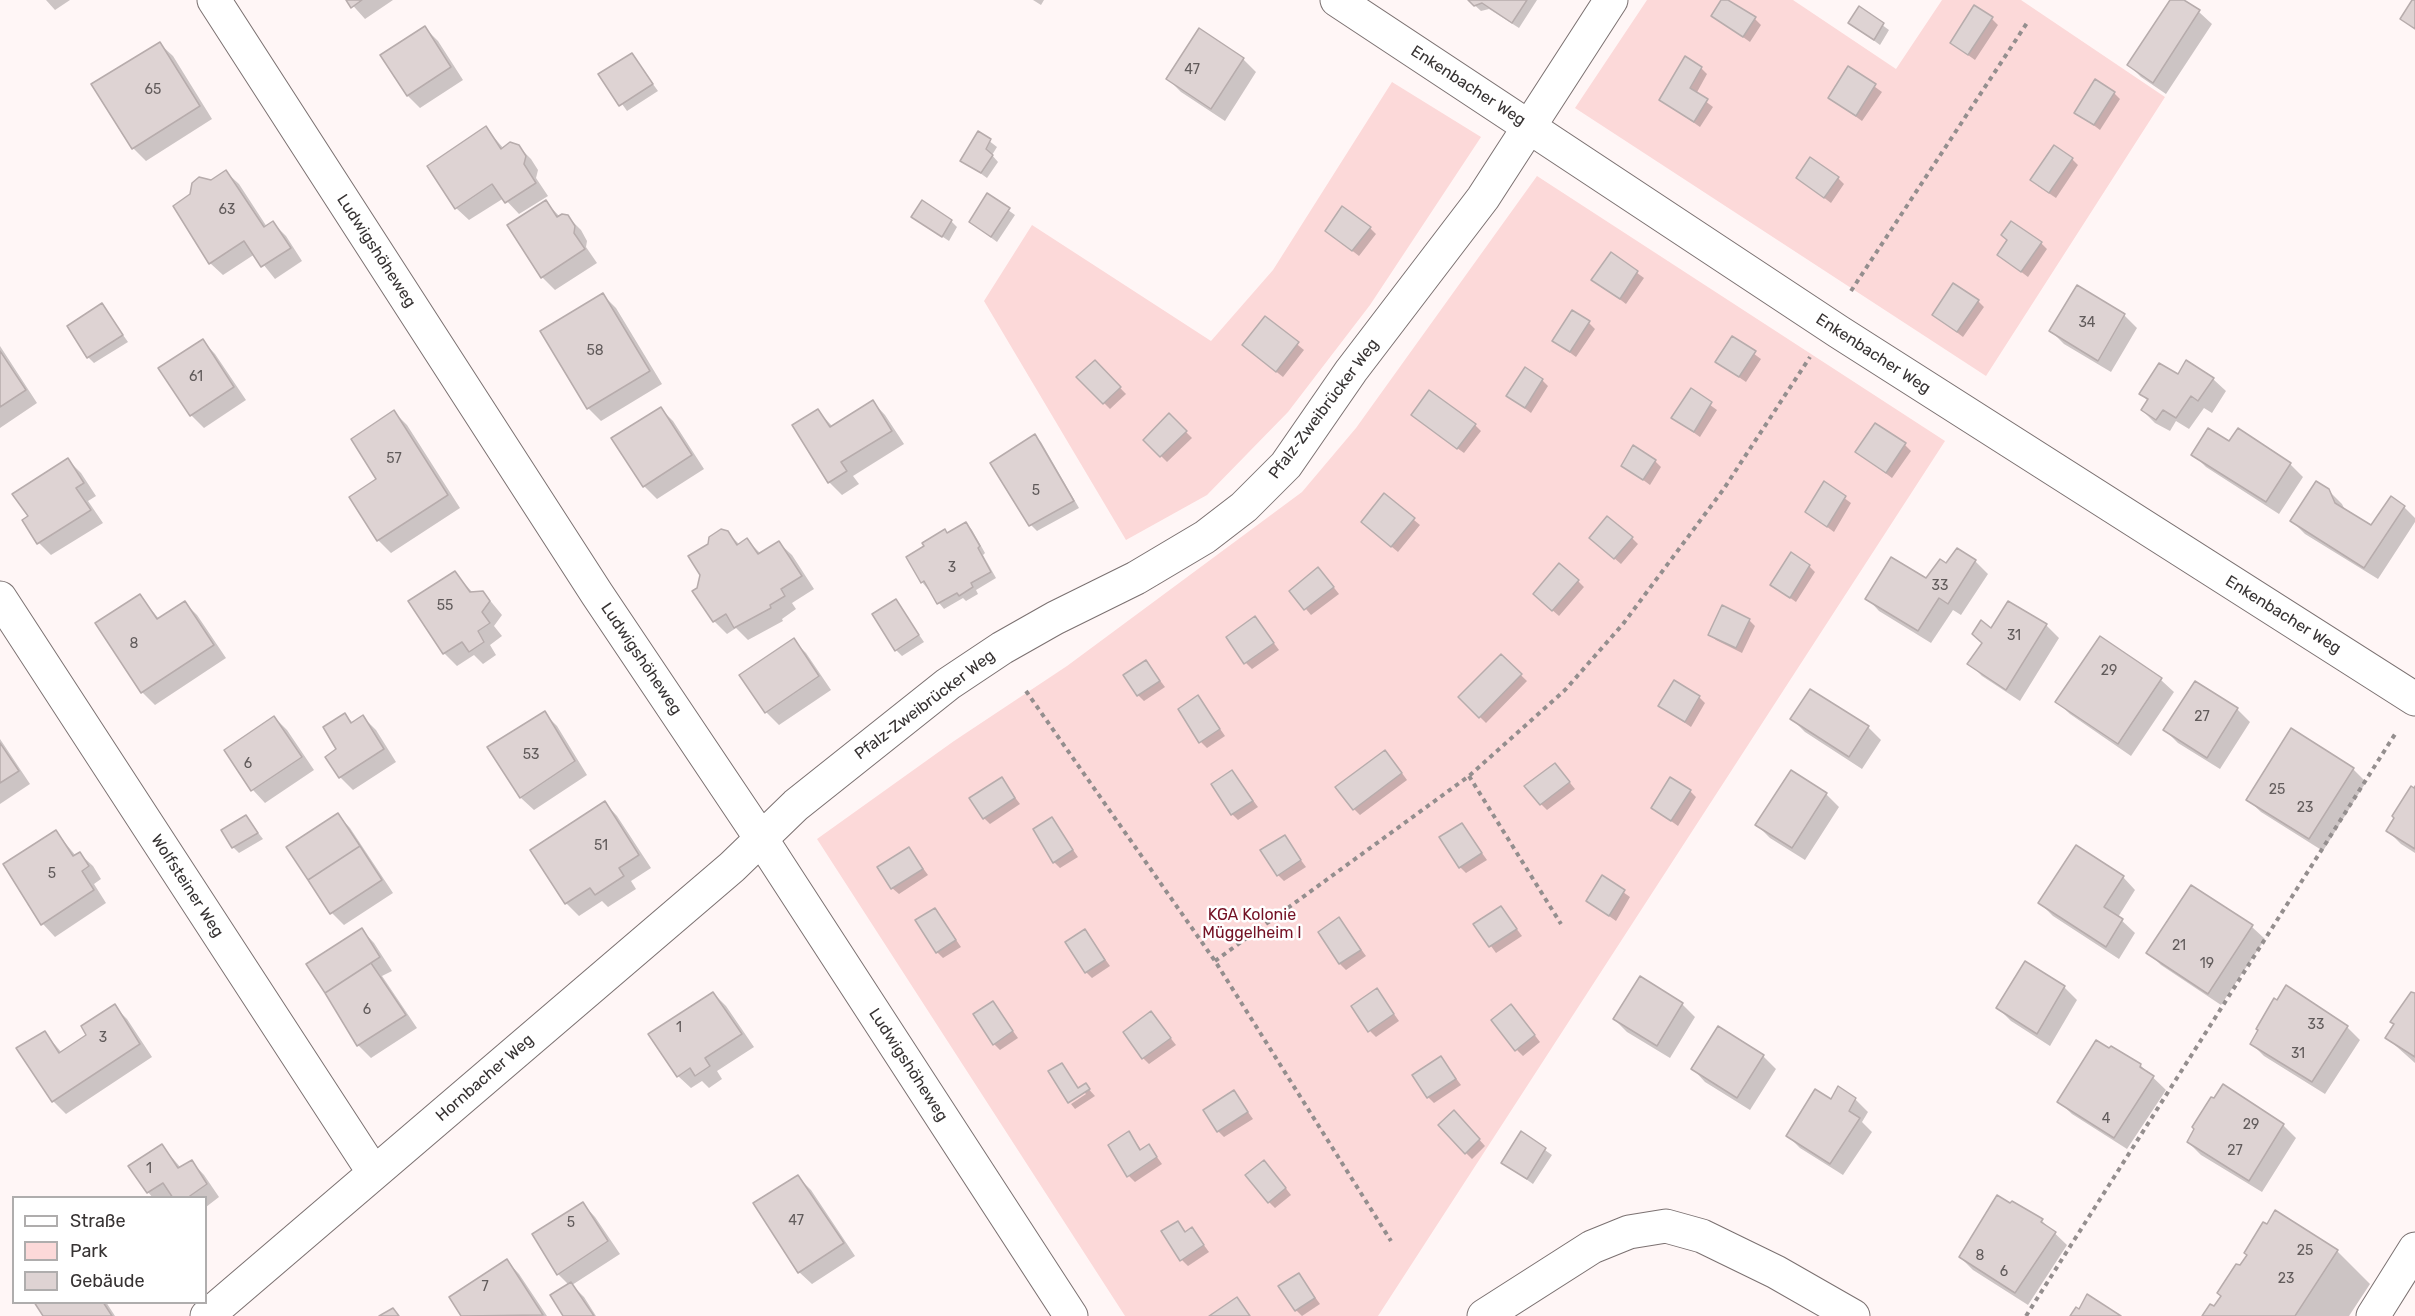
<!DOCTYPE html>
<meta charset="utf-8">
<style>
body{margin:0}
#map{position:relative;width:2415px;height:1316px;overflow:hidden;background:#fff6f6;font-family:Rubik,sans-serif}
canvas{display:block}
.legend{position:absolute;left:12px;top:1196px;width:195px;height:108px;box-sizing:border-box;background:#fff;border:2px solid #afadad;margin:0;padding:8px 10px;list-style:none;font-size:18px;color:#373333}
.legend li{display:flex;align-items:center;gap:12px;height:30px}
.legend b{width:30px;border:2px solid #afadad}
</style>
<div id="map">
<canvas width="2415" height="1316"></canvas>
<ul class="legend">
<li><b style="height:8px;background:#fff"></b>Straße</li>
<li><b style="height:16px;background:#fcd9d9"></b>Park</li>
<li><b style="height:16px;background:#ded3d3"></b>Gebäude</li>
</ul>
</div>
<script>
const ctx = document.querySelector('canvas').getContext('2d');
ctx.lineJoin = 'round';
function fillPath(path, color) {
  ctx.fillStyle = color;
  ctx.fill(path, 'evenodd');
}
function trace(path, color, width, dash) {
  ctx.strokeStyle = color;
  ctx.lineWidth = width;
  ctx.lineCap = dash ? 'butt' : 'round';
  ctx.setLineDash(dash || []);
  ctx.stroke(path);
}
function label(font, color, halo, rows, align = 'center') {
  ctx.font = font + ' Rubik,sans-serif';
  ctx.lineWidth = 5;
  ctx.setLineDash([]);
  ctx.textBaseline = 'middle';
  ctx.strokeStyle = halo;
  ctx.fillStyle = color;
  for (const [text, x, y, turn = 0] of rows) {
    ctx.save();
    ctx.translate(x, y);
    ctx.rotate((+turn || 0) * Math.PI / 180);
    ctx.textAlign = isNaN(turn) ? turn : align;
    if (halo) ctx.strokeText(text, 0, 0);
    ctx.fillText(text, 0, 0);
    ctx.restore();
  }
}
const green = new Path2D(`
 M1647 0H1793L1896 69 1942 0H2021L2165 97 1986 376 1575 108Z
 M1392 82 1481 137 1370 305 1288 412 1207 495 1126 540 984 301 1032 225 1211 341 1273 270Z
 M1537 176 1945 441 1378 1316H1125L817 839 954 741 1067 666 1302 492 1356 428Z`);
const shadow = new Path2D(`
 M46 0H70L55 10Z
 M348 0H393L365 19Z
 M1033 0H1044L1041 5Z
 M1469 0H1537L1519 28 1489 9 1481 11Z
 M1723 0 1755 19 1761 25 1750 42 1713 16Z
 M2172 0H2181L2199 12 2212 24 2166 94 2141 77 2129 65Z
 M1859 8 1889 30 1880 45 1850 23Z
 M1992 19 1998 25 1975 60 1951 43Z
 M425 28 438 41 463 80 420 108 408 96Z
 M160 44 173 56 212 119 146 161 133 148Z
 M631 54 658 91 627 111 601 74Z
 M1243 59 1256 72 1225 121 1181 92 1168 79Z
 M1701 68 1707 74 1696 94 1713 107 1700 127 1661 100Z
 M1849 68 1882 92 1862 121 1830 98Z
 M2114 93 2120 99 2100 130 2076 112Z
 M486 128 504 149 518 146 531 159 538 170 536 178 548 196 519 214 504 198 469 220 456 208Z
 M979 133 997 147 992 155 998 162 987 178 962 160Z
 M2072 159 2078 165 2056 198 2038 186Z
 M226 172 239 184 267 227 273 223 286 236 302 261 275 279 255 254 223 275 210 263 211 182Z
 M1798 178H1838L1844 184 1831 203Z
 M987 195 1015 215 997 242 970 222Z
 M546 202 560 217H568L581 230 587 241 586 247 597 263 555 290 542 277Z
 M913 217 951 221 957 227 949 241Z
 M1370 228 1376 234 1359 256 1327 231Z
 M2041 243 2047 249 2028 277 1999 255Z
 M1611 254 1644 278 1626 304 1593 279Z
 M2077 287 2124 315 2137 328 2111 372 2064 344 2051 331Z
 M603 295 616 308 662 384 601 421 588 408Z
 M1978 301 1984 307 1963 337 1934 315Z
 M102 305 128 342 94 363 88 357Z
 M1265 318 1304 350 1283 377 1250 351Z
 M1589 323 1595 329 1576 357 1554 341Z
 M1732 338 1761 359 1746 382 1717 362Z
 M203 341 215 354 246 400 204 428 191 415Z
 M0 346 37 403 0 428Z
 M1095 362 1126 394 1110 409 1078 377Z
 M2178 376 2213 379 2226 391 2212 413 2204 408 2189 429 2176 421 2170 431 2155 423 2142 410 2148 401 2141 394Z
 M1542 380 1548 386 1531 413 1508 396Z
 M1691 391 1717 410 1700 437 1673 418Z
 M873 402 885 415 904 444 853 476 859 484 842 495 829 482 818 411 833 427Z
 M660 408 673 421 704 469 657 499 644 486 614 438Z
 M394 412 407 425 460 508 391 553 378 540 351 497 378 480Z
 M1169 415 1192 438 1167 462 1145 440Z
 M1419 421 1475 425 1481 431 1464 453Z
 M1035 436 1041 442 1079 508 1037 531 1031 525Z
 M1905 445 1911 451 1892 478 1857 452Z
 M2193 454 2290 464 2303 477 2279 514 2206 467Z
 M68 460 81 473 96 496 88 501 103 523 51 555 39 543 30 517Z
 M1655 461 1661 467 1650 485 1623 465Z
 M1825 484 1851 503 1834 532 1807 512Z
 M2328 490 2342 504 2345 510 2371 527 2404 507 2415 518V522L2378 579 2305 534 2292 521Z
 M1384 495 1420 525 1398 552 1369 528Z
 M966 523 972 530 985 553 983 555 996 578 976 590 978 594 966 601 963 598 944 609 922 582 926 547Z
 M727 532 740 545 747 540 761 554 779 543 792 555 814 589 792 603 796 609 782 619 783 621 748 640 736 628 727 634 714 621 699 589Z
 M1591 538H1632L1638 544 1621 564Z
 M1975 561 1988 574 1961 615 1953 610 1931 643 1879 611 1867 598 1927 580 1946 565Z
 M1809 566 1815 572 1796 602 1772 585Z
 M455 573 473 593 483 592 502 615 494 626 502 636 490 645 496 655 483 664 474 655 457 666 444 653Z
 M1324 575 1339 594 1311 615 1291 591Z
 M1578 581 1584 587 1559 616 1541 600Z
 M140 596 159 619 185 603 197 615 226 658 155 705 142 692Z
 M896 601 924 642 902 656 896 650Z
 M2009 603 2046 625 2059 638 2020 701 1982 676 1969 663Z
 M1255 618 1279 650 1252 669 1246 663Z
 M1749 620 1755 626 1742 653 1716 640 1710 634Z
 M2100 638 2161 680 2174 692 2131 756 2070 714 2057 702Z
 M793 640 806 653 831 690 779 725 766 712 741 676Z
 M1501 656 1527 681 1486 723 1460 697Z
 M1146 662 1165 687 1144 701 1138 695Z
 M1198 697 1225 736 1207 748 1201 742Z
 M1699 697 1705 703 1691 727 1660 706Z
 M2237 709 2250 722 2220 769 2178 743 2165 730Z
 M544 713 557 726 587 775 534 810 521 798 489 748Z
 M345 715 353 723 363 717 376 730 396 762 353 790 340 777 339 750Z
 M274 717 287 730 314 770 265 803 253 790 226 750Z
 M1792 719 1868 727 1881 740 1862 769 1805 732Z
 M0 739 30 784 0 804Z
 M1391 758 1407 780 1360 815 1354 809Z
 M1555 764 1575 789 1547 810 1541 804Z
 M2353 769 2366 782 2323 851 2261 812 2248 800Z
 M1232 772 1258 807 1238 820 1232 814Z
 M1792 772 1826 794 1839 807 1805 860 1770 838 1757 825Z
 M1001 779 1020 804 990 824 984 818Z
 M2415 789V853L2401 844 2388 831Z
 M1690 791 1696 797 1678 826 1653 808Z
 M605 803 617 816 651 868 631 881 636 889 608 907 602 901 579 916 566 903Z
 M338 815 350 828 393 893 344 925 332 913Z
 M246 817 263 839 239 853 233 847Z
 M1052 819 1078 857 1060 868 1054 862Z
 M1462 825 1487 860 1466 873 1460 867Z
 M56 832 76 856 80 854 93 866 101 879 94 884 106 903 55 937 43 924 5 865Z
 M1284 837 1306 867 1284 881 1278 875Z
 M909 849 928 875 899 894 892 888Z
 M1602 877 1630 897 1616 921 1588 901Z
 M2123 877 2135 890 2118 917 2135 933 2119 959 2053 916 2040 903Z
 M2191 887 2252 927 2265 939 2221 1005 2161 965 2148 952Z
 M1501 908 1522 936 1496 953 1475 924Z
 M935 909 961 947 943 958 937 952Z
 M1339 919 1366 956 1346 970 1340 964Z
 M362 930 374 943 392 971 382 976 417 1028 371 1058 358 1045 308 965Z
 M1085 931 1110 966 1092 978 1086 972Z
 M2064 987 2077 1000 2050 1046 2011 1021 1998 1008Z
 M1377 990 1399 1021 1376 1037 1370 1031Z
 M713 993 726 1006 754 1047 717 1071 722 1079 709 1088 702 1081 691 1088 678 1076Z
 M2415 996V1063L2387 1038Z
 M993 1003 1018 1038 1000 1050 994 1044Z
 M1682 1004 1695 1017 1670 1058 1627 1032 1614 1019Z
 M114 1006 127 1019 152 1057 66 1114 53 1101 45 1033 62 1053 88 1036Z
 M1517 1012 1540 1042 1523 1056 1517 1050Z
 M1151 1013 1176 1045 1149 1064 1143 1058Z
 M2347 1027 2360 1040 2325 1094 2264 1056 2251 1043Z
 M1719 1028 1763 1056 1776 1069 1750 1110 1705 1082 1693 1069Z
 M1441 1058 1461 1085 1434 1103 1428 1097Z
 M1061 1064 1079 1089 1085 1085 1095 1096 1075 1109 1071 1104 1086 1094 1084 1092 1069 1101Z
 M2140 1065 2166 1090 2127 1149 2072 1114 2059 1102Z
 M2223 1086 2283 1125 2296 1138 2262 1192 2201 1155 2188 1142Z
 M1234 1092 1253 1119 1224 1137 1218 1131Z
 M1855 1099 1868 1112 1862 1122 1872 1132 1843 1175 1800 1148 1787 1135 1831 1101Z
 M1460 1118 1485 1146 1472 1159 1466 1153Z
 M1129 1133 1142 1151 1149 1146 1162 1164 1135 1182 1129 1176Z
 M1521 1133 1552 1155 1533 1184 1503 1163Z
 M162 1146 181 1168 192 1162 204 1175 219 1197 206 1207V1198H153L148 1192Z
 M1270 1168 1291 1195 1275 1208 1269 1202Z
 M798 1177 811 1190 855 1256 812 1284 799 1272Z
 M583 1204 595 1217 620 1254 572 1285 584 1297 596 1316H566L569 1285 558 1274Z
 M2042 1221 2067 1245 2028 1305 1973 1270 1960 1257Z
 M1177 1223 1186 1232 1192 1229 1209 1252 1188 1266 1182 1260Z
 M2337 1251 2370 1284 2349 1316H2204L2214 1308Z
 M507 1261 519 1274 547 1316H463L452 1298Z
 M1299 1275 1320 1304 1302 1316 1296 1310Z
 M36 1302H106L115 1316H45Z`);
const building = new Path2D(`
 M346 0H362L351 8Z
 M1527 0 1512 23 1482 3 1474 6 1468 0Z
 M1721 0H1728L1756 17 1743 37 1711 16Z
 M2170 0H2184L2200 10 2153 83 2127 65Z
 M2412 0H2415V29L2400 19Z
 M1974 5 1993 17 1968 55 1950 43Z
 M1859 6 1884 23 1874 40 1848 23Z
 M425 26 451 67 407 96 380 55Z
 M1199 28 1244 58 1211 109 1166 79Z
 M160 42 200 106 132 149 91 84Z
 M632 53 653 84 619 106 598 74Z
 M1685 56 1702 67 1690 88 1708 99 1694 122 1659 100Z
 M1848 66 1876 84 1856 116 1828 98Z
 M2095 79 2115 92 2094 125 2074 113Z
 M486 126 501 149 510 142 519 145 526 156 524 164 536 183 505 203 492 184 455 209 427 166Z
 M978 131 991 139 986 149 993 155 981 173 960 161Z
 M2054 145 2073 158 2049 193 2030 180Z
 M1810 157 1839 177 1824 198 1796 178Z
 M226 170 264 227 273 221 291 248 261 267 244 241 209 264 173 206 190 194 192 183 199 177 211 180Z
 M987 193 1010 208 991 237 969 222Z
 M546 200 557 217 562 214 568 215 575 226 574 233 585 249 541 278 507 225Z
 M922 200 952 220 942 237 911 217Z
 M1342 206 1371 227 1352 251 1325 231Z
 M2011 221 2042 242 2021 272 1997 255 2007 240 2001 235Z
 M1611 252 1638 271 1620 299 1591 280Z
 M1953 283 1979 300 1957 332 1932 315Z
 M2077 285 2125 314 2098 361 2049 331Z
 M603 293 650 371 587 409 540 331Z
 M102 303 123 335 87 358 67 326Z
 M1572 310 1590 321 1570 352 1552 341Z
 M1265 316 1299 342 1276 372 1242 345Z
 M1732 336 1756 351 1739 377 1715 362Z
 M203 339 234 387 190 416 158 368Z
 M0 351 26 390 0 407Z
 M1095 360 1121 387 1103 404 1076 377Z
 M2186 360 2214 378 2198 401 2191 396 2176 418 2163 410 2156 420 2141 410 2148 399 2139 394 2159 363 2178 374Z
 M1525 367 1543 379 1525 408 1506 396Z
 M1691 388 1712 402 1694 432 1671 418Z
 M1429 390 1476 424 1457 449 1411 415Z
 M873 400 892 431 841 462 847 471 828 483 792 425 818 409 830 427Z
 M661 407 692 455 643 487 611 438Z
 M394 410 448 495 377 541 349 497 376 479 351 439Z
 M1169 413 1187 431 1160 457 1143 440Z
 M1875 423 1906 443 1886 473 1855 452Z
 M2208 428 2229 441 2238 428 2291 463 2266 502 2191 455Z
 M1035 434 1074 501 1029 526 990 463Z
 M1633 445 1656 460 1643 480 1621 466Z
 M68 458 84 483 76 488 91 510 37 544 22 520 28 516 12 494Z
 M1824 481 1846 496 1827 527 1805 512Z
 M2316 481 2329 489 2335 503 2371 525 2391 496 2405 506 2364 568 2290 521Z
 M1384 493 1415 518 1391 547 1361 522Z
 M1607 516 1633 537 1614 559 1589 538Z
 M966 522 980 546 978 548 991 572 971 583 973 587 959 596 957 593 937 604 924 581 921 583 906 557 924 546 922 543 945 529 947 533Z
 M721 529 728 531 737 545 747 538 758 554 779 541 802 576 781 589 785 596 770 605 771 608 734 628 726 614 713 622 692 591 697 588 700 575 688 556 708 544 709 537Z
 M1957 548 1976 560 1948 604 1939 598 1918 631 1865 599 1891 557 1926 578 1940 559 1946 563Z
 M1791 552 1810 565 1790 598 1770 585Z
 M1559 563 1579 580 1552 611 1533 594Z
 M1318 567 1334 587 1304 610 1289 591Z
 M455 571 470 592 483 591 490 601 482 612 490 623 478 631 484 642 469 652 462 642 443 654 408 601Z
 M140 594 157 619 185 601 214 645 141 693 95 623Z
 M896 599 919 635 895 651 872 614Z
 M2008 601 2047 624 2006 690 1967 664 1982 643 1972 634 1981 620 1991 628Z
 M1722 605 1750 619 1736 648 1708 635Z
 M1255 616 1274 643 1244 664 1226 637Z
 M2100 636 2162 678 2118 744 2055 702Z
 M794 638 819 676 765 713 739 675Z
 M1501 654 1522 674 1479 718 1458 697Z
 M1146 660 1160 681 1137 696 1123 675Z
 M1674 680 1700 696 1685 722 1658 706Z
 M2195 681 2238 708 2207 758 2163 730Z
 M1810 689 1869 726 1849 757 1790 719Z
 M1198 695 1220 729 1199 743 1178 709Z
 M545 711 575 761 520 798 487 747Z
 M345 713 351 723 363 715 384 749 339 778 325 757 336 749 323 727Z
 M274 716 302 757 251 791 224 750Z
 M2291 728 2354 768 2309 839 2246 800Z
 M0 743 19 771 0 783Z
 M1385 750 1402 773 1353 810 1335 787Z
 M1555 763 1570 782 1540 805 1524 786Z
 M1232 770 1253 801 1231 815 1211 784Z
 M1791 770 1827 793 1792 848 1755 825Z
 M1002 777 1015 798 983 819 969 798Z
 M1670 777 1691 790 1671 821 1651 808Z
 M2411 786 2414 788 2415 786V849L2386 831 2394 818 2392 816Z
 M605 801 639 855 619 868 624 876 595 895 590 888 565 904 530 850Z
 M338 813 360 846 308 880 286 847Z
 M246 815 258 833 232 848 221 830Z
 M1052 817 1073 850 1053 863 1033 829Z
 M1462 823 1482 853 1459 868 1439 837Z
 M56 830 73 856 80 852 89 866 82 871 94 890 41 925 3 864Z
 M1285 835 1301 860 1277 876 1260 850Z
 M2076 845 2124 876 2104 907 2123 919 2106 947 2038 903Z
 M360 846 382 880 330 914 308 880Z
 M909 847 923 869 891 889 877 867Z
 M1602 875 1625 890 1609 916 1586 901Z
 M2191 885 2253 925 2208 994 2146 953Z
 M1501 906 1517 929 1489 947 1473 924Z
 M935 908 956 940 936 953 915 920Z
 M1339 917 1361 950 1339 964 1318 932Z
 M362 928 380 957 325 993 306 964Z
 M1085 929 1105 960 1085 973 1065 942Z
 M2025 961 2065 986 2037 1034 1996 1008Z
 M371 963 406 1015 357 1046 325 993Z
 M1640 976 1683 1003 1657 1046 1613 1019Z
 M2286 985 2348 1026 2312 1082 2250 1044 2258 1030 2256 1029 2274 998 2277 1000Z
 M1377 988 1394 1014 1368 1032 1351 1006Z
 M713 992 742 1034 705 1058 710 1066 695 1076 690 1068 677 1077 648 1034Z
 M2411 992 2415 993V1057L2385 1038 2394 1024 2390 1022Z
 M993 1001 1013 1031 993 1045 973 1014Z
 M115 1004 140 1044 52 1102 16 1048 45 1031 59 1053 86 1035 81 1026Z
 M1511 1004 1535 1035 1515 1051 1491 1020Z
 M1151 1011 1171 1038 1142 1059 1123 1032Z
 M1718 1026 1764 1055 1737 1098 1691 1069Z
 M2096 1040 2109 1048 2111 1046 2141 1064 2140 1067 2154 1076 2114 1138 2057 1102Z
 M1441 1056 1456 1079 1427 1098 1412 1075Z
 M1062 1063 1078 1088 1086 1083 1090 1089 1068 1103 1048 1071Z
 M2223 1084 2284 1124 2249 1181 2187 1142 2194 1129 2192 1127 2211 1097 2214 1098Z
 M1838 1086 1856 1098 1849 1111 1860 1118 1830 1164 1786 1136 1815 1089 1831 1099Z
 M1234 1090 1248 1112 1217 1132 1203 1110Z
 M1454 1110 1480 1139 1465 1154 1438 1125Z
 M1129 1131 1140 1150 1149 1144 1157 1157 1127 1177 1108 1145Z
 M1521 1131 1546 1148 1527 1179 1501 1163Z
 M162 1144 178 1168 192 1160 207 1184 187 1198H173L163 1183 147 1193 128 1166Z
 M1264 1160 1286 1188 1268 1203 1245 1175Z
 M798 1175 844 1243 798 1273 753 1203Z
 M1997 1195 2010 1203 2012 1201 2043 1219 2041 1222 2056 1232 2015 1293 1959 1257Z
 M583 1202 608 1241 557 1275 532 1234Z
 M2275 1210 2338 1250 2295 1316H2202L2210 1304 2214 1306 2221 1296 2217 1293 2236 1264 2240 1265 2247 1255 2244 1253 2263 1222 2267 1224Z
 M1178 1221 1185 1232 1192 1227 1204 1245 1180 1261 1161 1231Z
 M507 1259 543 1315 461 1316 449 1297Z
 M1299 1273 1315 1298 1295 1311 1278 1286Z
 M571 1282 594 1316H563L550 1295Z
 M2087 1294 2121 1316H2070L2076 1307 2079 1309Z
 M1237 1297 1250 1316H1209Z
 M34 1302H103L112 1316H43Z
 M393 1308 399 1316H379Z`);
const path = new Path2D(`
 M1851 291 2027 23
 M1026 691 1215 961 1391 1241
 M1469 776 1561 924
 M1215 961 1469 776 1565 690 1623 624 1723 490 1810 357
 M2026 1316 2397 731`);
const minor = new Path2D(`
 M214 0 597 594 762 840 1071 1316
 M1337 0 1839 332 2415 699
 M0 598 374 1173
 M207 1316 732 867 796 805 948 684 1002 648 1055 618 1136 578 1205 537 1244 507 1286 465 1351 371 1483 198 1611 0
 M1484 1316 1592 1247 1629 1232 1666 1226 1702 1236 1776 1272 1853 1316
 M2373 1316 2415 1249`);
const numberNames = [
 ["47",1192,70],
 ["65",153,90],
 ["63",227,210],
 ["34",2087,323],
 ["58",595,351],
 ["61",196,377],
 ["57",394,459],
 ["5",1036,491],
 ["3",952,568],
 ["33",1940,586],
 ["55",445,606],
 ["31",2014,636],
 ["8",134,644],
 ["29",2109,671],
 ["27",2202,717],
 ["53",531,755],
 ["6",248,764],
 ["25",2277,790],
 ["23",2305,808],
 ["51",601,846],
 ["5",52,874],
 ["21",2179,946],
 ["19",2207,964],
 ["6",367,1010],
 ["33",2316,1025],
 ["1",679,1028],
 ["3",103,1038],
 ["31",2298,1054],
 ["4",2106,1119],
 ["29",2251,1125],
 ["27",2235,1151],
 ["1",149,1169],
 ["47",796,1221],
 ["5",571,1223],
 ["25",2305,1251],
 ["8",1980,1256],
 ["6",2004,1272],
 ["23",2286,1279],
 ["7",485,1287]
];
const streetNames = [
 ["Enkenbacher Weg",1468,86,33],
 ["Ludwigshöheweg",376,251,57],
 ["Enkenbacher Weg",1873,354,33],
 ["Pfalz-Zweibrücker Weg",1324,409,-53],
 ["Enkenbacher Weg",2283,615,32],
 ["Ludwigshöheweg",641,659,56],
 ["Pfalz-Zweibrücker Weg",925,705,-37],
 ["Wolfsteiner Weg",187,886,57],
 ["Ludwigshöheweg",908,1065,57],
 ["Hornbacher Weg",485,1078,-41]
];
const parkNames = [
 ["KGA Kolonie",1252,915],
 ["Müggelheim I",1252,933]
];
fillPath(green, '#fcd9d9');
fillPath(shadow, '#0003');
fillPath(building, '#ded3d3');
trace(building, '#b7acac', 1.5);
trace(minor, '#7b7171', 35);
trace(path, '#948e8e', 4, [4.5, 4.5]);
trace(minor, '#fff', 33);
label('14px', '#615b5b', null, numberNames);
label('16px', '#373333', '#fff', streetNames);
label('16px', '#741124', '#fff', parkNames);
</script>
